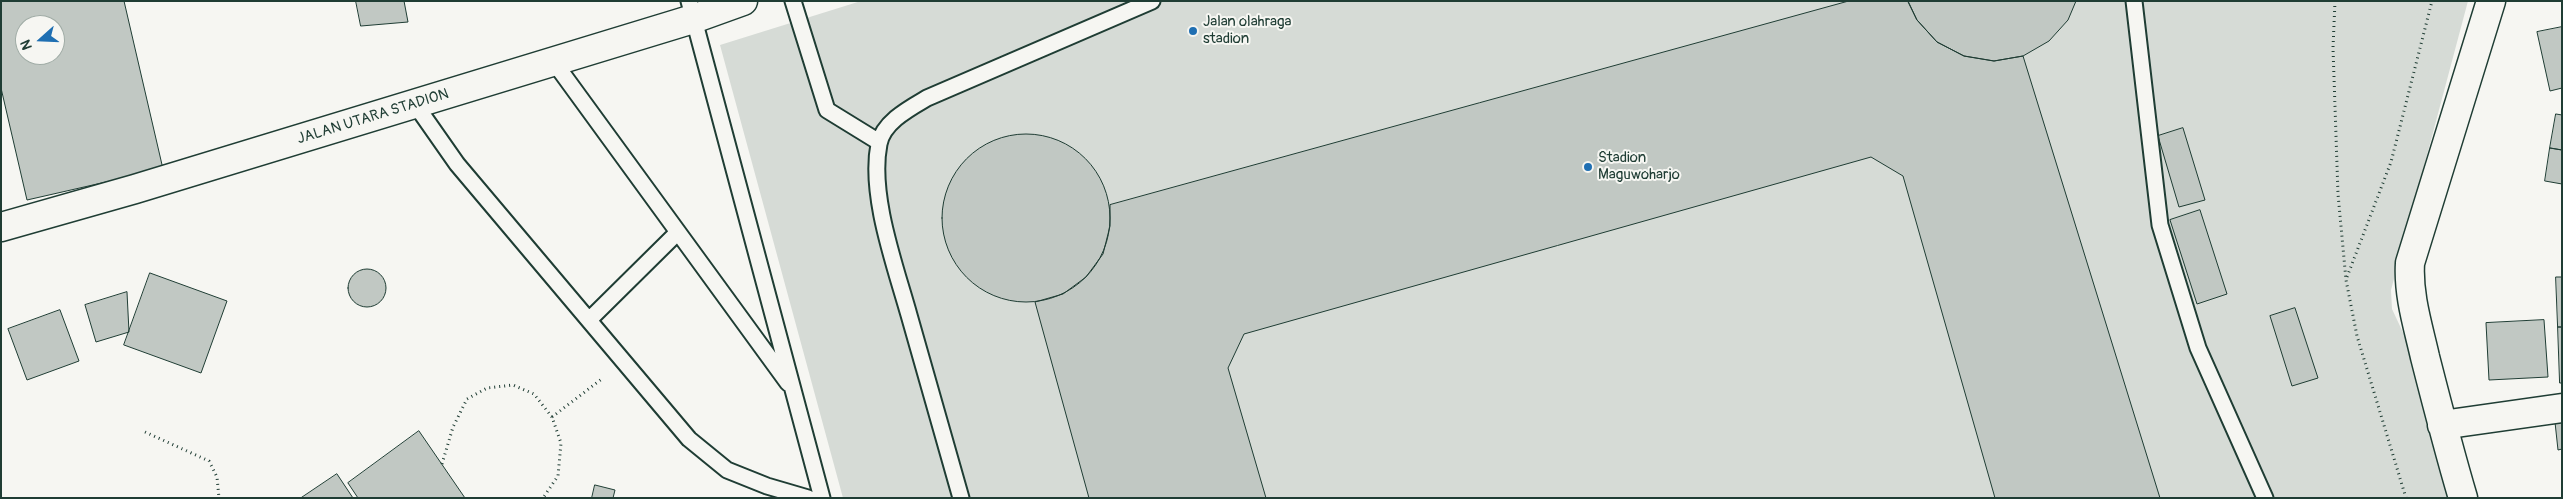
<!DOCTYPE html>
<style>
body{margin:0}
#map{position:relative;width:2563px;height:499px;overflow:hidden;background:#f6f6f2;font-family:Pangolin,sans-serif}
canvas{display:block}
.frame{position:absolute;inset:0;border:2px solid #1f3d34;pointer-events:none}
.north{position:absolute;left:15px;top:15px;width:50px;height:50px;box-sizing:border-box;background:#f6f6f2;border:1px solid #a0aca6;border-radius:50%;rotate:250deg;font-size:14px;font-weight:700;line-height:20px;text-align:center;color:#1f3d34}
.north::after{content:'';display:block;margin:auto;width:18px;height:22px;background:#1f6fb2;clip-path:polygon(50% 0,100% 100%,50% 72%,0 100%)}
</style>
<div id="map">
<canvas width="2563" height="499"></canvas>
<div class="frame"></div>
<div class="north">N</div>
</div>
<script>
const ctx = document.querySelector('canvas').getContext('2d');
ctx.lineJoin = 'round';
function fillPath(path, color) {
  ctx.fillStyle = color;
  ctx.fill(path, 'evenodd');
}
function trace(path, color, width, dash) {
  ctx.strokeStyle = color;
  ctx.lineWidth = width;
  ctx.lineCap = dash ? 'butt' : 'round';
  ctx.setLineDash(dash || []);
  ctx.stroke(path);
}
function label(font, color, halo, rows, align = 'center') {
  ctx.font = font + ' Pangolin,sans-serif';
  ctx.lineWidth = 4;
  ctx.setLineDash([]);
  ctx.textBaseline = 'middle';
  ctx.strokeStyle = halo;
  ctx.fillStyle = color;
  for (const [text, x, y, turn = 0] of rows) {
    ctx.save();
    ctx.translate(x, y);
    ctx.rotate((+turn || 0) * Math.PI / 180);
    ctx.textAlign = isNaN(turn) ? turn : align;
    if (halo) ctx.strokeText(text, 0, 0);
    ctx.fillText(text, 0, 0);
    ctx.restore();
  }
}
const green = new Path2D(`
 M861 1H2468L2391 290 2392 309 2421 371 2456 498H843L720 45Z`);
const building = new Path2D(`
 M1 1H124L163 169 27 200 1 88ZM25 25H55V55H25Z
 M356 1H404L408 22 361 26Z
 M1849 1H1908L1917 20 1937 42 1964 56 1994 61 2023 56 2160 498H1995L1903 176 1871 157 1244 334 1228 368 1266 498H1089L1035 302 1063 294 1086 277 1103 254 1110 226V205Z
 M1908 1H2076L2068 20 2049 41 2023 56 1994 61 1964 56 1937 42 1917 20Z
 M2562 27V88L2550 91 2537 32Z
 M2556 114 2562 115V150L2550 148Z
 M2183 128 2205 200 2179 207 2158 136Z
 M942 218a84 84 0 1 1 168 0a84 84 0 1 1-168 0Z
 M2550 148 2562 150V184L2545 181Z
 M2200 210 2227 294 2197 304 2170 220Z
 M348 288a19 19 0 1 1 38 0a19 19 0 1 1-38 0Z
 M150 273 227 301 201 373 124 345Z
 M2556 277H2562V327H2558Z
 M127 292 129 332 96 342 85 305Z
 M2295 308 2318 378 2292 386 2270 316Z
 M60 310 79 361 27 380 8 329Z
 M2544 320 2548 377 2489 380 2486 323Z
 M2558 327H2562V383H2560Z
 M2562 412V449L2558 450 2554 413Z
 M419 431 465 498H358L348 483Z
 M337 474 353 498H301Z
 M595 485 615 490 613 498H592Z`);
const path = new Path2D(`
 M2335 1 2333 48 2338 194 2346 280 2357 336 2406 498
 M2347 277 2391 162 2432 1
 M552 417 603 378
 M145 432 209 461 217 477 219 498
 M442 464 453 427 467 399 487 388 513 385 534 394 552 417 561 443 558 476 543 498`);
const service = new Path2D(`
 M689 1 822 498
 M793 1 827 110 879 142
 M2134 1 2160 225 2198 348 2265 498
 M554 62 788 383
 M415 104 457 164 689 439 727 470 767 486 808 498
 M589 320 678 232
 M961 498C944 437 926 376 909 315 895 265 869 195 879 144 883 122 910 108 927 98L1152 1`);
const minor = new Path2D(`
 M2442 425 2562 408
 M2463 498C2449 451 2437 404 2425 357 2418 326 2408 295 2410 263L2491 1`);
const tertiary = new Path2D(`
 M1 227 135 189 693 19 743 1`);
const markers = [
 [1193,31,5,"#1f6fb2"],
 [1588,167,5,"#1f6fb2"]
];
const poiNames = [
 ["Jalan olahraga",1203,22],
 ["stadion",1203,39],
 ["Stadion",1598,158],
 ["Maguwoharjo",1598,175]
];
const streetNames = [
 ["JALAN UTARA STADION",373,117,-17]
];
fillPath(green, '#d6dbd6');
fillPath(building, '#c1c8c3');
trace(building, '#1f3d34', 1);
trace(service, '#1f3d34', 19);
trace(minor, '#1f3d34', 31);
trace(tertiary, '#1f3d34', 31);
trace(path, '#1f3d34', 3, [1, 4]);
trace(service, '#f6f6f2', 15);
trace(minor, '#f6f6f2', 28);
trace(tertiary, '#f6f6f2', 28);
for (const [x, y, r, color] of markers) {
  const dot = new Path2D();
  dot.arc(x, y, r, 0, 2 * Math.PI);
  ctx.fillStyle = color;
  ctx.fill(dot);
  trace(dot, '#f6f6f2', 2);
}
label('15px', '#1f3d34', '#f6f6f2', poiNames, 'left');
label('15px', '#1f3d34', '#f6f6f2', streetNames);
</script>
